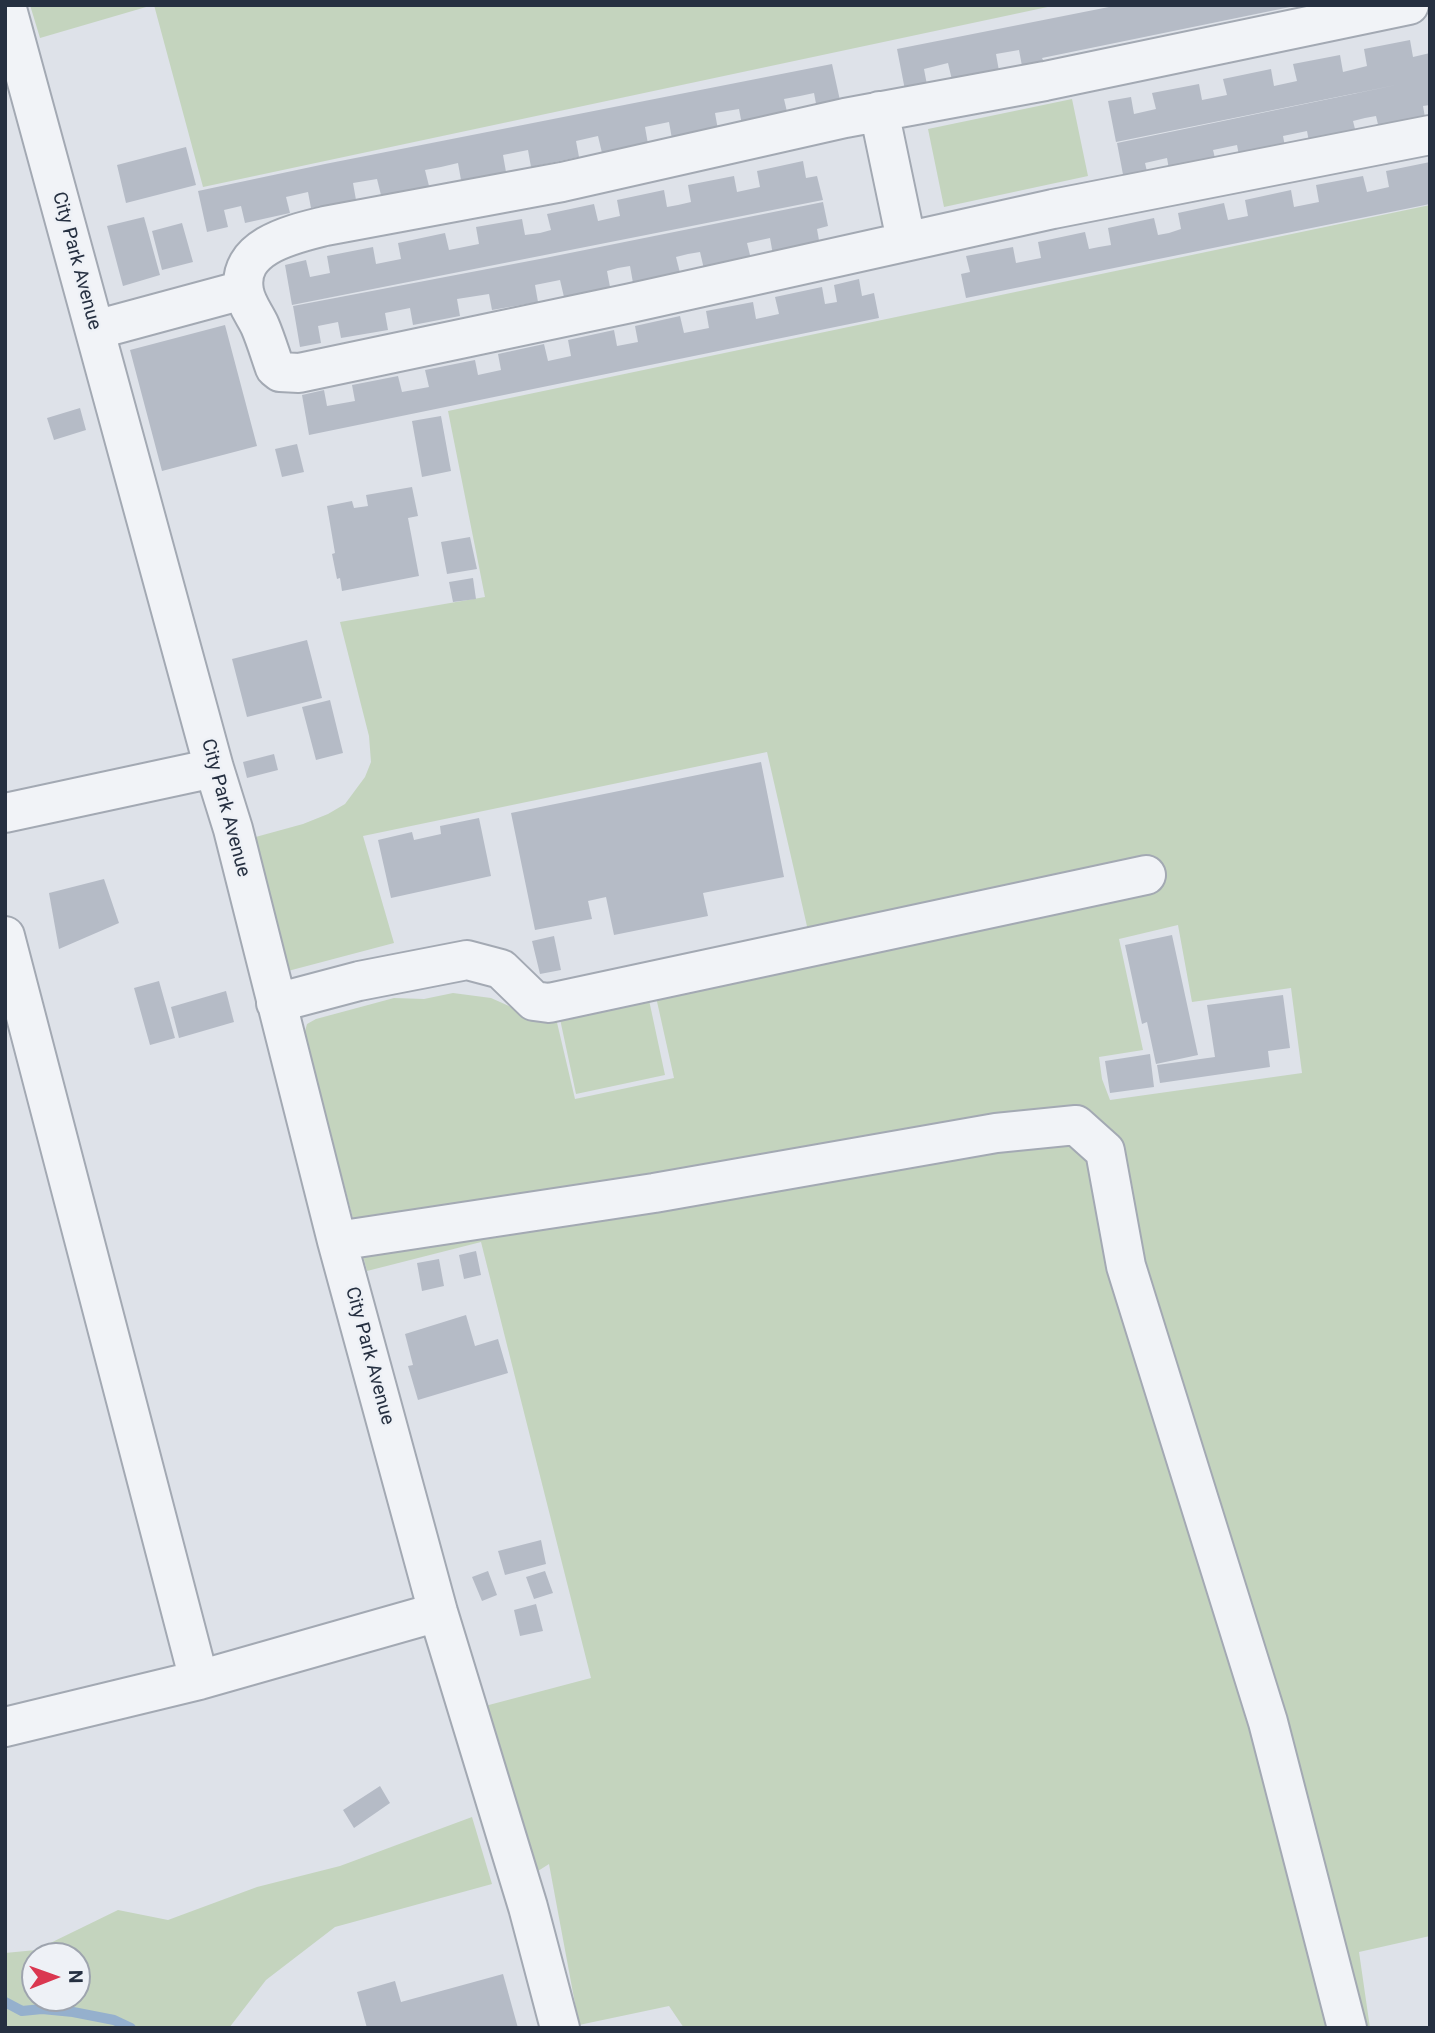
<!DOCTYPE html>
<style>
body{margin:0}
#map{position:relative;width:1435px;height:2033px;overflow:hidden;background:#dee2e9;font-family:Roboto,sans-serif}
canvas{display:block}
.frame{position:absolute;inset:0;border:7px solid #263041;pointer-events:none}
.north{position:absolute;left:21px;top:1942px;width:70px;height:70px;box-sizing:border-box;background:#eef1f6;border:2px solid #9ea4ae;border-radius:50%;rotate:89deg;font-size:19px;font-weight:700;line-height:28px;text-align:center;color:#263041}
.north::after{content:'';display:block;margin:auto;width:24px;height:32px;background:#da3750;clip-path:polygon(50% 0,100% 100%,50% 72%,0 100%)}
</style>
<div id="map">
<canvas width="1435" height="2033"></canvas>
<div class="frame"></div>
<div class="north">N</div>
</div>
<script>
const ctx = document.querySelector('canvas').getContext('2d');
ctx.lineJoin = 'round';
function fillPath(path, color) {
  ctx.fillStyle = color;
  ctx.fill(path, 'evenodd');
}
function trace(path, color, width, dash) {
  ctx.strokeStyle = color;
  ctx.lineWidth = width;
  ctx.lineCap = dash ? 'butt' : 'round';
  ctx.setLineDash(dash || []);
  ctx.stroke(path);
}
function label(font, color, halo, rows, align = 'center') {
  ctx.font = font + ' Roboto,sans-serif';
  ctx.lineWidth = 5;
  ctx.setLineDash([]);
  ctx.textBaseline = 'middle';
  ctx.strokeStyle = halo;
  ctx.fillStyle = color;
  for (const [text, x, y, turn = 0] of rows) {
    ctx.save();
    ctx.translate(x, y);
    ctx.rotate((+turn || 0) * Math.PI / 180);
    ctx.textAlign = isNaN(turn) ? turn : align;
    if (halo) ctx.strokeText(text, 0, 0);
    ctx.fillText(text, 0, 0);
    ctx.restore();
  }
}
const green = new Path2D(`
 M30 5H153L40 38Z
 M154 5H1057L203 187Z
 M1072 99 1088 176 944 207 928 129Z
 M1430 205V1936L1359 1952 1370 2028H684L669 2006 579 2025 549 1864 538 1871 485 1706 591 1678 481 1242 367 1271 304 1035 307 1024 316 1019 394 998 424 999 453 993 491 998 518 1010 555 1014 575 1099 674 1078 656 997 809 935 767 752 363 836 394 943 288 971 252 838 303 824 328 814 345 804 365 777 371 762 369 736 340 622 485 597 448 411ZM1178 925 1192 1002 1291 988 1302 1073 1110 1100 1102 1079 1099 1057 1143 1050 1119 939Z
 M649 1000 665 1075 576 1094 560 1019Z
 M472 1817 492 1884 335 1927 266 1980 229 2028H5V1953L36 1950 118 1910 168 1920 257 1887 340 1866ZM77 1956V1998H35V1956Z`);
const stream = new Path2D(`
 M5 2002 22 2011 42 2009 73 2012 114 2020 131 2028`);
const building = new Path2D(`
 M1119 5 1295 6 1042 58 1044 62 1022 66 1019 50 996 54 999 71 952 80 948 63 924 69 927 85 905 90 897 49Z
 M1410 40 1413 57 1430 53V105L1423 106 1426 123 1380 133 1376 116 1365 118 1353 121 1357 137 1310 147 1307 131 1283 136 1286 152 1240 161 1237 145 1213 150 1217 166 1170 175 1167 158 1145 163 1149 180 1125 185 1117 143 1401 84 1116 142 1108 101 1131 97 1134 114 1156 109 1152 93 1199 84 1202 100 1227 95 1223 79 1271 69 1274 86 1297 81 1293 64 1340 55 1343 72 1367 66 1364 49Z
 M832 64 841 105 817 109 814 93 800 96 784 99 788 116 742 125 739 109 715 113 718 130 672 139 669 122 645 127 648 144 602 153 598 136 576 141 579 157 531 167 528 150 503 155 506 172 461 180 458 163 441 167 425 170 429 186 381 195 377 179 353 183 356 200 311 208 308 192 286 197 290 213 245 223 241 206 224 210 228 227 207 232 198 191 325 164Z
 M186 147 196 185 126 203 117 165Z
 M803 161 806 178 817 176 823 200 292 305 285 265 306 260 310 277 330 273 327 256 373 247 376 264 401 259 398 243 445 233 449 250 479 244 476 227 522 219 525 235 540 233 551 230 547 214 594 204 598 221 620 216 617 200 664 190 667 207 678 205 691 202 688 185 734 176 737 192 760 187 757 171Z
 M1430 162V204L966 298 961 274 970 272 966 256 1013 247 1016 263 1041 258 1038 242 1085 232 1089 249 1099 247 1111 245 1108 228 1154 218 1158 235 1169 233 1181 229 1178 213 1224 203 1228 220 1248 216 1245 200 1291 190 1294 207 1319 202 1316 185 1363 176 1367 192 1389 187 1386 171Z
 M823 202 828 226 817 229 820 246 773 255 770 238 747 243 751 259 704 269 700 252 688 254 676 257 680 273 633 283 630 266 618 268 607 271 610 287 564 297 560 280 535 285 538 302 492 310 489 294 457 299 460 316 413 325 410 308 385 313 388 330 341 338 338 322 318 326 321 343 300 347 293 306 545 258Z
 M144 217 160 275 123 286 107 226Z
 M182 223 193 262 162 270 152 231Z
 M859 279 862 296 874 293 879 318 309 435 302 395 324 390 327 406 355 401 352 385 398 376 402 392 429 387 425 370 475 360 478 375 501 370 498 354 544 344 548 361 571 356 568 340 614 330 617 346 638 342 635 326 680 316 684 333 709 328 706 311 753 302 756 319 779 314 775 297 822 287 825 304 837 302 834 285Z
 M225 325 257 446 162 471 130 350Z
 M80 408 86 430 54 440 47 418Z
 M441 416 451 471 422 477 412 421Z
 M297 444 304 472 282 477 275 449Z
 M412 487 418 516 408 518 419 576 342 591 340 578 337 579 332 554 335 553 327 506 352 501 354 508 368 506 366 495Z
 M470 537 477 569 447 574 441 542Z
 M473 578 476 599 453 602 449 582Z
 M307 640 322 698 247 717 232 659Z
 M330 700 343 753 316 760 302 707Z
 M274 754 278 770 247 778 243 762Z
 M761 762 784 877 703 893 708 916 614 935 606 897 588 901 592 919 535 930 511 813Z
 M479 818 491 876 391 898 378 840 412 832 414 840 441 834 440 826Z
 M104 879 119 923 59 949 49 893Z
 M1172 935 1198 1055 1156 1064 1147 1022 1142 1024 1125 945Z
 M554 936 561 970 540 974 532 941Z
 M159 981 175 1038 150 1045 134 988Z
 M226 991 234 1022 179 1038 171 1007Z
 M1283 995 1290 1048 1268 1051 1270 1067 1160 1083 1157 1065 1215 1057 1207 1005Z
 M1150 1054 1154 1087 1110 1093 1105 1061Z
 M476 1251 481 1275 464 1279 459 1255Z
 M439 1259 444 1286 422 1291 417 1263Z
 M466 1315 475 1346 498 1339 508 1373 418 1400 408 1366 413 1365 405 1334Z
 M541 1540 546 1564 505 1575 498 1551Z
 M488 1571 497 1595 482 1601 472 1577Z
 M545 1571 553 1593 534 1599 526 1577Z
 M536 1604 543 1631 520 1636 514 1610Z
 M380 1786 390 1803 354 1828 343 1810Z
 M503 1974 518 2028H367L357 1992 395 1981 401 2002Z`);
const minor = new Path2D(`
 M6 5 214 768 233 829 337 1241 438 1612 528 1907 560 2028
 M1409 5 1045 81 845 118 562 182 325 226C293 234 236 246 244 291 246 304 255 315 260 326 266 340 270 354 275 368L280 372 299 373 631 303 1053 209 1430 135
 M879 111 906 240
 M95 330 243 290
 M5 813 214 768
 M5 936 199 1680
 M276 1003 359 981 467 960 501 969 534 1001 549 1003 1146 875
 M337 1241 654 1193 996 1133 1076 1125 1105 1151 1126 1266 1268 1722 1347 2028
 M5 1727 199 1680 438 1612`);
const streetNames = [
 ["City Park Avenue",76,261,75],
 ["City Park Avenue",225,808,75],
 ["City Park Avenue",369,1356,75]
];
fillPath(green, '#c4d4be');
trace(stream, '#95b0cd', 10);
fillPath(building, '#b5bbc6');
trace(minor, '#a3a9b3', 42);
trace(minor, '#f1f3f7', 38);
label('19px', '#263041', '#eef1f6', streetNames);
</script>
